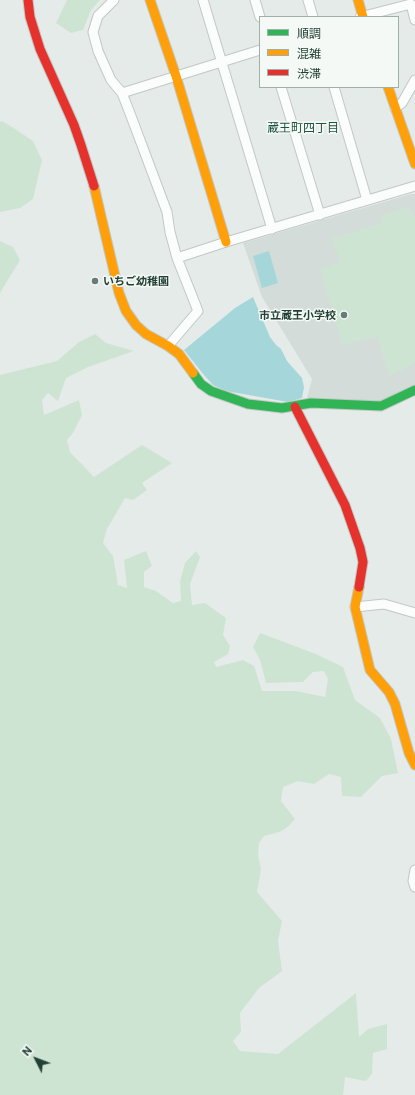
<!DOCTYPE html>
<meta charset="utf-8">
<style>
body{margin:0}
#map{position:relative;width:415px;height:1095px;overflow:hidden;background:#e5ebe8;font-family:Commissioner,"Noto Sans JP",sans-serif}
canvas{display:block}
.legend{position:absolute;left:259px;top:16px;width:140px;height:72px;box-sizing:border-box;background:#f4f9f6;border:1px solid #a0afa9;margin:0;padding:5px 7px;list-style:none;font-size:12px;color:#224036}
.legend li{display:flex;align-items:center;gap:8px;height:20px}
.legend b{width:20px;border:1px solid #a0afa9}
.north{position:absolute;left:16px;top:1039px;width:40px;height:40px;-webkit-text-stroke:3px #f4f9f6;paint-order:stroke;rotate:312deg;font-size:11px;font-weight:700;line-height:16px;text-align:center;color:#224036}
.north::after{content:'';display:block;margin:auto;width:14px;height:18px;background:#224036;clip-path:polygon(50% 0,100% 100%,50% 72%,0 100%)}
</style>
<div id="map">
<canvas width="415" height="1095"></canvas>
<ul class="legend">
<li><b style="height:5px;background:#30b455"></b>順調</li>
<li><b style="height:5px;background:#ff9f0a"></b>混雑</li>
<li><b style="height:5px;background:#e5322d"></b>渋滞</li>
</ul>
<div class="north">N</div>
</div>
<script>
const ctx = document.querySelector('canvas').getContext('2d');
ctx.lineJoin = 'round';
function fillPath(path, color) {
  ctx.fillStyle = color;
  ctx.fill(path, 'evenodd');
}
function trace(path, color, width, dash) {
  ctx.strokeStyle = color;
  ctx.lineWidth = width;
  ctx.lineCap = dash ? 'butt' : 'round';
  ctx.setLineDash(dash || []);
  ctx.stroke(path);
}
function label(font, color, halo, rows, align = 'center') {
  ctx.font = font + ' Commissioner,"Noto Sans JP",sans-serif';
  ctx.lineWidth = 3;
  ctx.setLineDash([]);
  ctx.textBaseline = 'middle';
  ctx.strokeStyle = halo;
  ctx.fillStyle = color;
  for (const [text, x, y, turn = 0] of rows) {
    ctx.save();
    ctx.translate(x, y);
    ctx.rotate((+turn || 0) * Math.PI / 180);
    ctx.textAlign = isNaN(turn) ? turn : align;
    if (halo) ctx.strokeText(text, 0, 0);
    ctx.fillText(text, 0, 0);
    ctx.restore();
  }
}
const built = new Path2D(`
 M411 194H415V385L383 402 307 398 312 379 262 297 243 243Z`);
const green = new Path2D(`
 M67 0H100L91 10 83 30 71 33 56 23Z
 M2 121 12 127 33 141 42 160 33 199 20 208 0 212V122Z
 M408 207 415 218V363L389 376 377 336 342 345 320 269 340 262 332 239 383 223 380 216Z
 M0 241 13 247 20 260 0 293Z
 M95 334 106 343 134 351 88 367 66 378 58 401 48 393 42 400 44 415 79 400 82 415 73 433 67 440 70 452 94 477 142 445 172 463 142 483 147 490 133 500 125 498 107 529 103 543 113 556 118 585 127 588 124 560 146 551 152 566 144 572V587L156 591 173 603 181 601 180 581 185 563 196 551 200 557 190 584 192 605 205 603 226 618 223 635 230 646 228 654 214 662 216 667 243 660 254 666 262 691H296L325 697 328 679 324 671 313 672 303 682 266 683 260 660 253 647 260 633 316 654 343 667 355 700 380 718 391 739 398 773 382 776 361 797 342 796 341 777 329 774 314 784 298 781 283 787 281 801 295 819C284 832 280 832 264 836L259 843 258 855 261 869 257 892 282 921 278 941 282 971 259 988 240 1013 241 1032 233 1041 240 1051 278 1054 356 993 359 1037 368 1029 387 1024V1049L373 1053 372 1074 366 1081 345 1077 343 1095H0V375L57 361 79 342Z`);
const water = new Path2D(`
 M269 251 278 283 262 288 253 256Z
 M253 297 270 337 276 345 281 349 287 361 302 378 304 387 302 398 288 402 226 391 213 385 204 375 184 350 235 308Z`);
const street = new Path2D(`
 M114 0 98 16 93 32 98 51 111 80 122 93 131 116 167 212 170 232 177 258 198 311 168 346
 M203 0 272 229
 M255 0 260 17
 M308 0 313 17
 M360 17 411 4 415 20
 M281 87 320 215
 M334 87 367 200
 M122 93 260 50
 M395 108 402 103 415 80
 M177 258 226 242 415 186
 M355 607 384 604 415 613
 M415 870 413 881 415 887`);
const fast = new Path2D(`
 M193 373 201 384 211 391 248 404 282 408 311 403 381 406 415 390`);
const slow = new Path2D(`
 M150 0 176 76 226 242
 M358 0 363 17
 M388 87 415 164
 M94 186 119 293 126 311 136 325 146 334 168 346 179 354 193 373
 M359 587 355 607 370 670 389 692 395 704 409 753 415 765`);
const jam = new Path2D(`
 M28 0 30 17 40 49 74 125 81 145 94 186
 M295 407 345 505 360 548 363 562 359 587`);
const markers = [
 [95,281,4,"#667c74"],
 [344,315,4,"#667c74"]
];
const poiNames = [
 ["いちご幼稚園",103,281],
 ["市立蔵王小学校",336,315,"right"]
];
const neighbourhoodNames = [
 ["蔵王町四丁目",303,128]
];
fillPath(built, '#d3dcd8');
fillPath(green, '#cee4d3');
fillPath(water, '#a5d7da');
trace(street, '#c2c8c5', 11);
trace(fast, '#c0c9c5', 11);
trace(slow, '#c0c9c5', 11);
trace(jam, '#c0c9c5', 11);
trace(street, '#fbfcfc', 9);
trace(fast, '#30b455', 9);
trace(slow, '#ff9f0a', 9);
trace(jam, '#e5322d', 9);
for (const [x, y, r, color] of markers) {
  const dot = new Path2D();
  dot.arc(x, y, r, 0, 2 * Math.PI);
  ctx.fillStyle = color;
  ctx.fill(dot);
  trace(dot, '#f4f9f6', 1.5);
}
label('bold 11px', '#224036', '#f4f9f6', poiNames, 'left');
label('12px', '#1c5342', '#f4f9f6', neighbourhoodNames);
</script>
